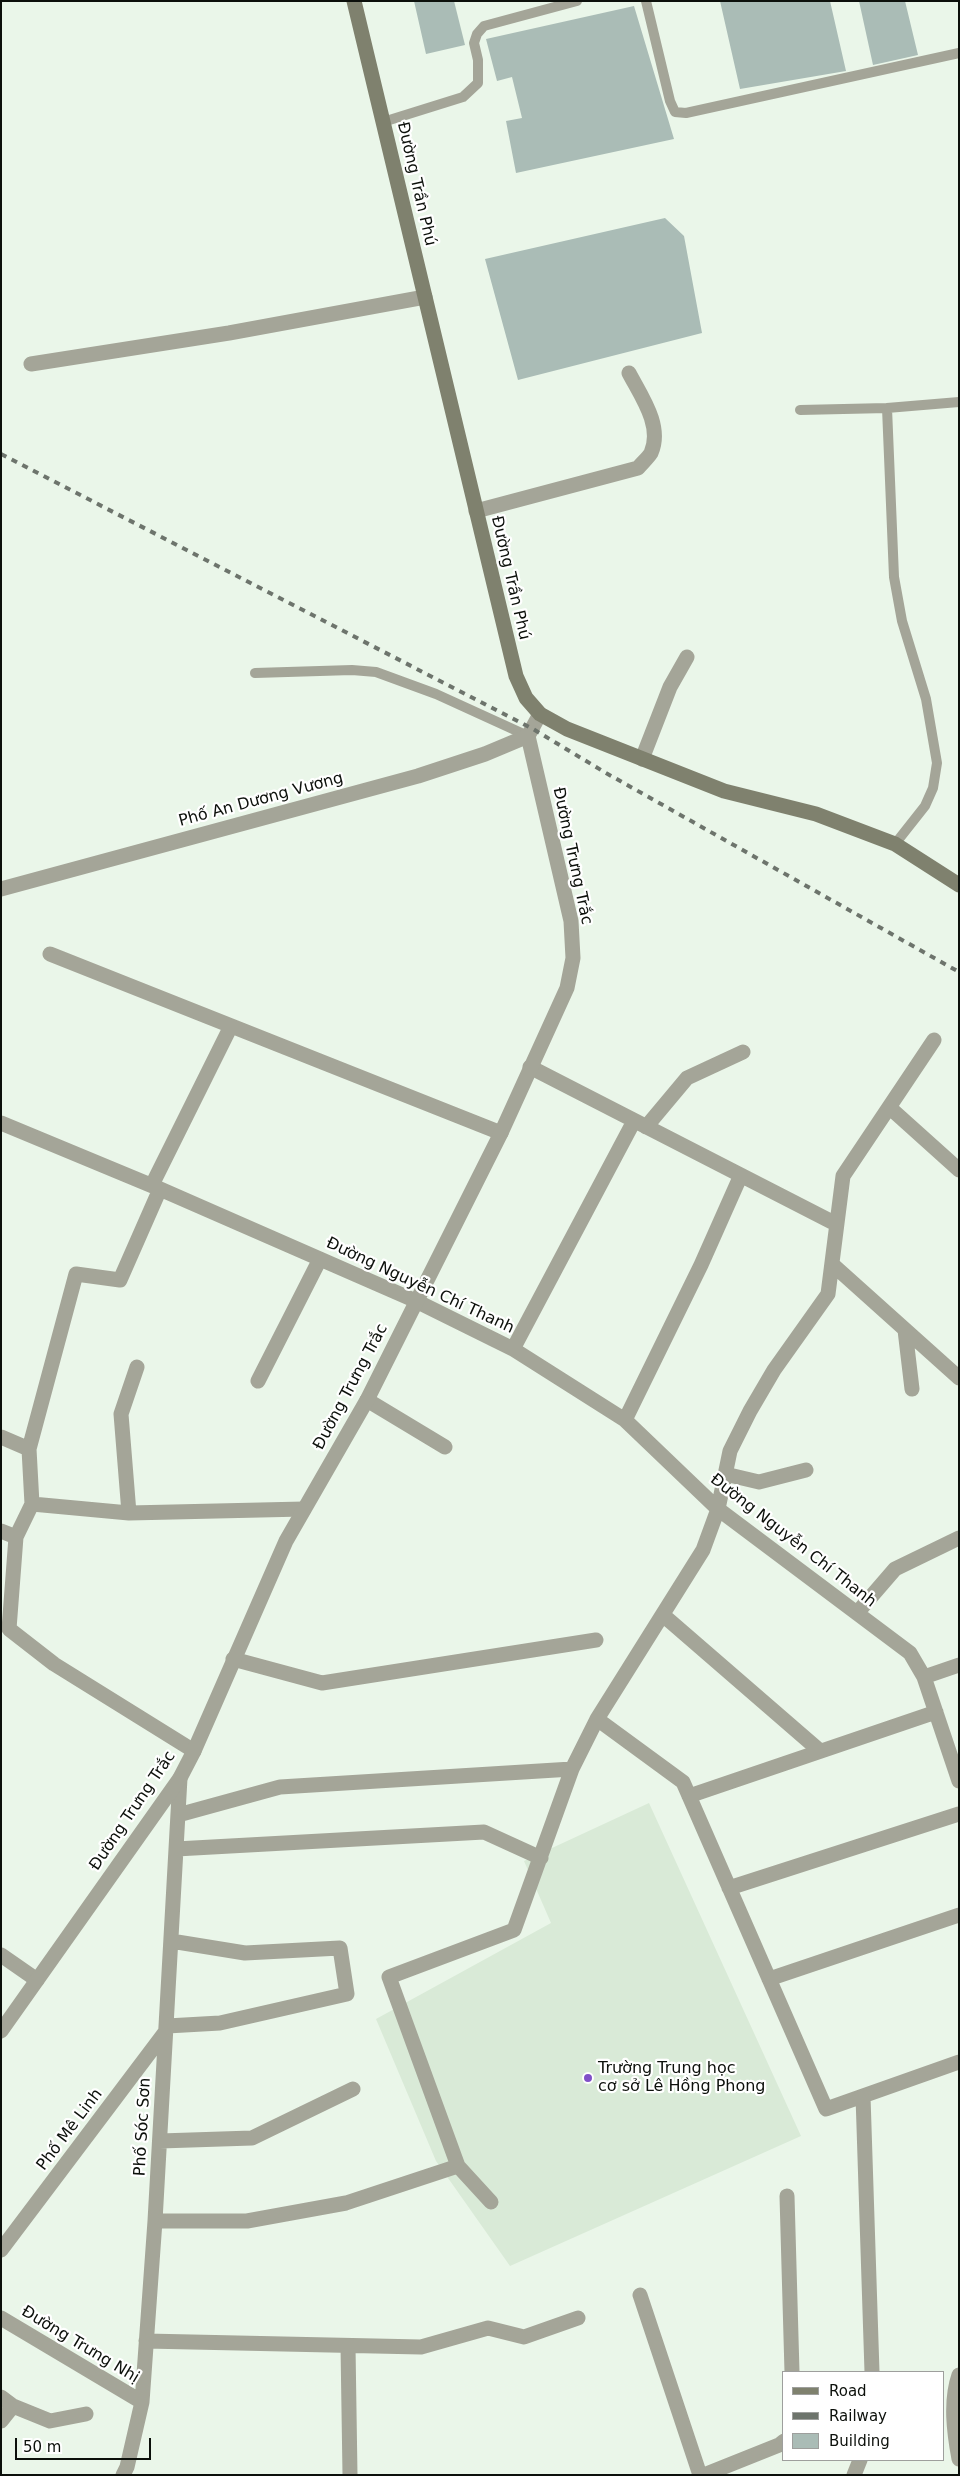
<!DOCTYPE html>
<meta charset="utf-8">
<style>
body{margin:0}
#map{position:relative;width:960px;height:2476px;overflow:hidden;background:#eaf6e9;font-family:"DejaVu Sans",sans-serif}
canvas{display:block}
.frame{position:absolute;inset:0;border:2px solid #0c100b;pointer-events:none}
.legend{position:absolute;left:782px;top:2371px;width:162px;height:90px;box-sizing:border-box;background:#fff;border:1px solid #9e9f9d;margin:0;padding:6px 9px;list-style:none;font-size:15px;color:#0c100b}
.legend li{display:flex;align-items:center;gap:10px;height:25px}
.legend b{width:25px;border:1px solid #9e9f9d}
.scale{position:absolute;left:15px;top:2438px;width:136px;height:22px;box-sizing:border-box;border:2px solid #0c100b;border-top:0;padding-left:6px;font-size:15px;line-height:18px;white-space:nowrap;color:#0c100b;-webkit-text-stroke:4px #fff;paint-order:stroke}
</style>
<div id="map">
<canvas width="960" height="2476"></canvas>
<div class="frame"></div>
<ul class="legend">
<li><b style="height:6px;background:#7f816e"></b>Road</li>
<li><b style="height:6px;background:#6d746c"></b>Railway</li>
<li><b style="height:14px;background:#aabcb6"></b>Building</li>
</ul>
<div class="scale">50 m</div>
</div>
<script>
const ctx = document.querySelector('canvas').getContext('2d');
ctx.lineJoin = 'round';
function fillPath(path, color) {
  ctx.fillStyle = color;
  ctx.fill(path, 'evenodd');
}
function trace(path, color, width, dash) {
  ctx.strokeStyle = color;
  ctx.lineWidth = width;
  ctx.lineCap = dash ? 'butt' : 'round';
  ctx.setLineDash(dash || []);
  ctx.stroke(path);
}
function label(font, color, halo, rows, align = 'center') {
  ctx.font = font + ' "DejaVu Sans",sans-serif';
  ctx.lineWidth = 4.5;
  ctx.setLineDash([]);
  ctx.textBaseline = 'middle';
  ctx.strokeStyle = halo;
  ctx.fillStyle = color;
  for (const [text, x, y, turn = 0] of rows) {
    ctx.save();
    ctx.translate(x, y);
    ctx.rotate((+turn || 0) * Math.PI / 180);
    ctx.textAlign = isNaN(turn) ? turn : align;
    if (halo) ctx.strokeText(text, 0, 0);
    ctx.fillText(text, 0, 0);
    ctx.restore();
  }
}
const built = new Path2D(`
 M649 1803 801 2136 510 2266 436 2161 376 2019 551 1923 524 1861Z`);
const building = new Path2D(`
 M414 1H454L465 45 426 54Z
 M720 1H830L846 71 740 89Z
 M859 1H905L918 55 873 65Z
 M634 6 674 139 516 173 506 121 522 118 512 77 497 81 486 39Z
 M665 218 684 236 702 333 518 380 485 259Z`);
const service = new Path2D(`
 M646 1 670 101 675 112 686 113 959 53
 M383 122 463 97 478 83V60L474 43 477 34 484 26 577 1
 M800 410 887 408
 M255 673 352 670 376 672 436 694 528 736
 M895 844 925 806 933 788 937 763 926 699 902 621 894 577 887 408 959 402`);
const minor = new Path2D(`
 M31 364 229 333 425 297
 M476 511 638 468C642 463 648 458 651 453 663 426 641 396 629 373
 M642 759 670 687 687 657
 M50 954 501 1133
 M530 1067 836 1224
 M889 1107 959 1170
 M1 1123 160 1189 416 1301 513 1349 625 1420 718 1509 910 1653 924 1677 959 1781
 M646 1127 687 1078 743 1052
 M152 1185 231 1026
 M160 1189 120 1280 76 1274 29 1449 32 1504 129 1513 304 1509
 M832 1264 959 1378
 M905 1330 912 1389
 M513 1349 634 1121
 M258 1381 320 1259
 M367 1400 445 1447
 M625 1420 701 1265 741 1175
 M1 1437 29 1449
 M725 1474 759 1482 806 1470
 M32 1504 16 1537 9 1629 54 1664 194 1751
 M129 1513 121 1414 137 1367
 M1 1531 16 1537
 M857 1613 895 1569 959 1538
 M663 1615 820 1751
 M233 1659 322 1683 596 1640
 M924 1677 959 1665
 M597 1719 683 1782 826 2109 959 2062
 M689 1796 936 1712
 M178 1815 280 1787 572 1769
 M176 1849 484 1832 541 1858
 M729 1888 959 1814
 M1 1955 37 1980
 M769 1979 959 1915
 M167 2026 220 2023 347 1994 340 1948 245 1953 171 1941
 M863 2096 872 2372
 M160 2141 252 2138 353 2089
 M787 2196 792 2372
 M491 2202 458 2166 389 1977 514 1930 572 1769 597 1719 703 1550 718 1509 730 1451 750 1411 774 1370 828 1294 843 1176 934 1040
 M155 2221H247L346 2203 458 2166
 M1 2250 166 2031
 M640 2295 700 2475
 M1 2318 142 2402
 M146 2341 421 2347 488 2328 524 2337 578 2318
 M348 2346 350 2475
 M959 2375C950 2401 954 2432 959 2459
 M1 2397 13 2406 50 2421 86 2414
 M1 2421 13 2406
 M123 2475 127 2467 142 2402 155 2221 180 1778
 M704 2475 779 2445 784 2441
 M854 2475 860 2460`);
const tertiary = new Path2D(`
 M1 889 418 776 485 754 528 736
 M1 2031 180 1778 194 1751 286 1541 367 1400 501 1133 567 988 573 958 571 921 528 736 540 714`);
const secondary = new Path2D(`
 M354 1 516 676 526 698 540 714 567 729 724 791 816 814 895 844 959 885`);
const rail = new Path2D(`
 M1 454 533 729 606 773 959 972`);
const markers = [
 [588,2078,5,"#8150c8"]
];
const streetNames = [
 ["Đường Trần Phú",416,184,77],
 ["Đường Trần Phú",510,578,77],
 ["Phố An Dương Vương",261,800,-15],
 ["Đường Trưng Trắc",572,856,78],
 ["Đường Nguyễn Chí Thanh",420,1286,25],
 ["Đường Trưng Trắc",351,1387,-62],
 ["Đường Nguyễn Chí Thanh",793,1541,38],
 ["Đường Trưng Trắc",133,1811,-56],
 ["Phố Sóc Sơn",143,2127,-87],
 ["Phố Mê Linh",70,2130,-53],
 ["Đường Trưng Nhị",80,2345,31]
];
const poiNames = [
 ["Trường Trung học",598,2069],
 ["cơ sở Lê Hồng Phong",598,2087]
];
fillPath(built, '#d9ead7');
fillPath(building, '#aabcb6');
trace(service, '#a4a598', 10);
trace(minor, '#a4a598', 15);
trace(tertiary, '#a4a598', 15);
trace(secondary, '#7f816e', 15);
trace(rail, '#6d746c', 4, [6, 6]);
for (const [x, y, r, color] of markers) {
  const dot = new Path2D();
  dot.arc(x, y, r, 0, 2 * Math.PI);
  ctx.fillStyle = color;
  ctx.fill(dot);
  trace(dot, '#fff', 2);
}
label('16px', '#0c100b', '#fff', streetNames);
label('16px', '#0c100b', '#fff', poiNames, 'left');
</script>
